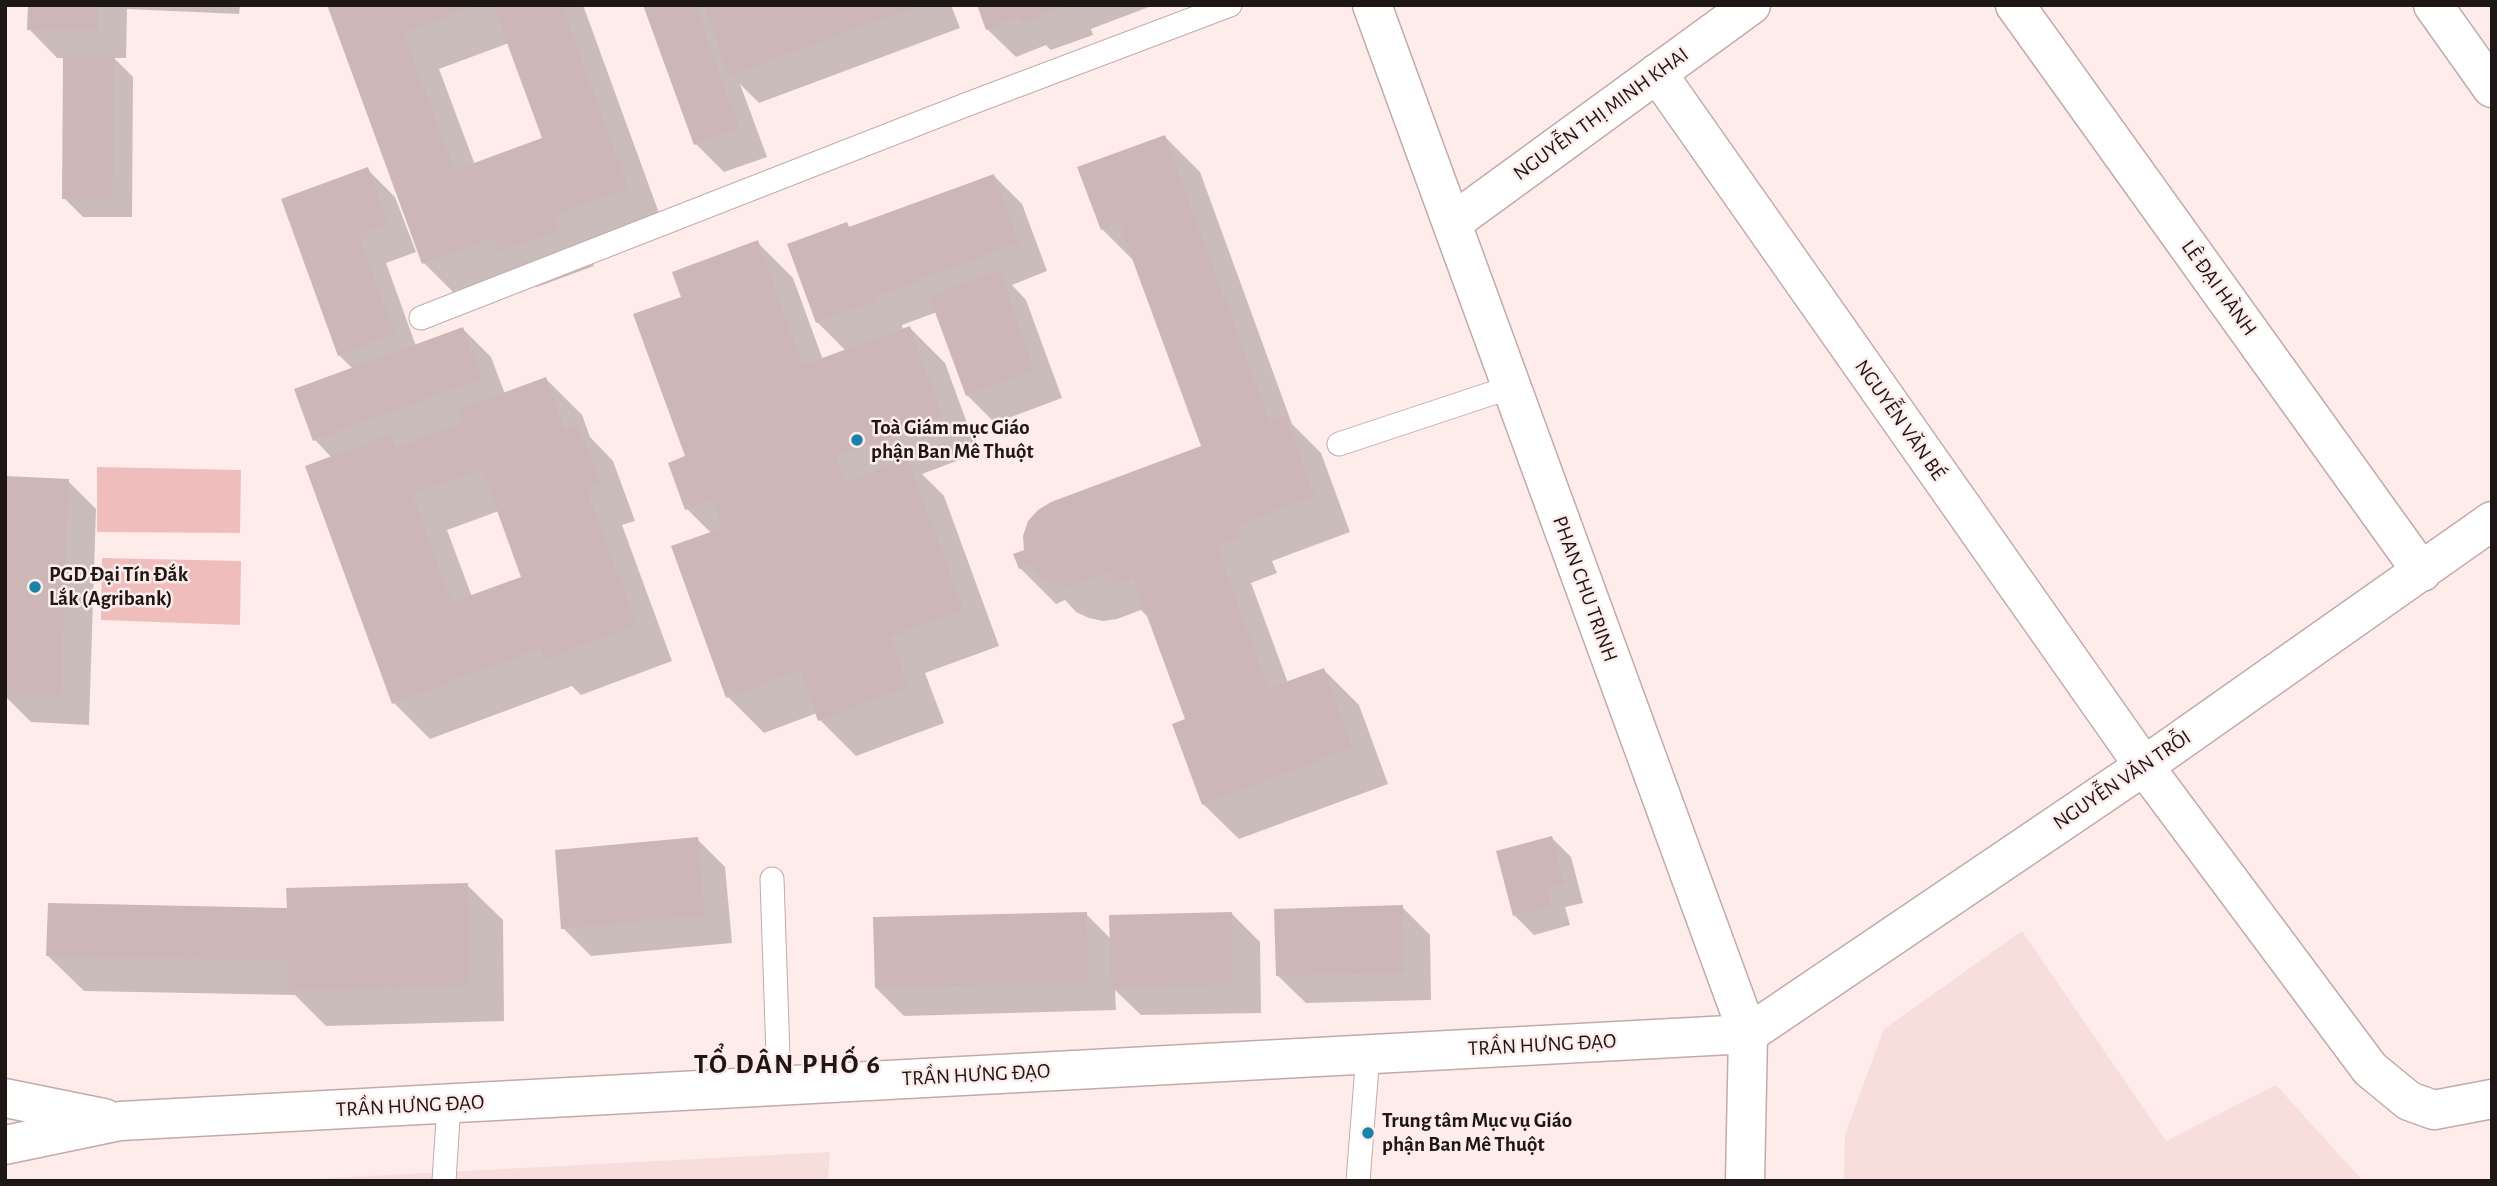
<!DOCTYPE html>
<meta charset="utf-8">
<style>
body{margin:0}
#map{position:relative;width:2497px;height:1186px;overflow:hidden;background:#feeceb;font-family:"Alegreya Sans",sans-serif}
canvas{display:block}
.frame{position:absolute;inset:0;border:7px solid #1e1716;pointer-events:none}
</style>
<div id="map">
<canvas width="2497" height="1186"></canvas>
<div class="frame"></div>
</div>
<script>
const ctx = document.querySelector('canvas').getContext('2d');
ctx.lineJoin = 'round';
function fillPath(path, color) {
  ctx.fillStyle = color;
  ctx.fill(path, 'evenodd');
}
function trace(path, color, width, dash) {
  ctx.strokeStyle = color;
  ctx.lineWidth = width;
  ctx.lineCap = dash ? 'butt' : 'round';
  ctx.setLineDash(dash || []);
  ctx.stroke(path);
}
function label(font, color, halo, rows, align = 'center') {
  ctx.font = font + ' "Alegreya Sans",sans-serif';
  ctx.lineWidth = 5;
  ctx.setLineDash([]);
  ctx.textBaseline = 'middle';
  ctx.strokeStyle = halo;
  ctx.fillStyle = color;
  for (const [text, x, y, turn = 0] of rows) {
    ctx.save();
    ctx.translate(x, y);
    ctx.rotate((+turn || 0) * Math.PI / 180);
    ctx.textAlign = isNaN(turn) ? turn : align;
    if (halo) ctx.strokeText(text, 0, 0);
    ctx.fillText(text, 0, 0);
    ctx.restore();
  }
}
const built = new Path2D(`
 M2022 931 2166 1141 2276 1085 2363 1181H1844L1845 1134 1884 1029Z
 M830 1152 828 1181H272Z`);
const green = new Path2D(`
 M97 467 241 470 240 533 97 532Z
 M102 558 241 561 240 625 101 620Z`);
const shadow = new Path2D(`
 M30 5H240L239 14 127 9 126 58H114L133 77 132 217H83L64 198 65 58H57L29 29Z
 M329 5H583L663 224 588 252 594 266 537 287 525 275 460 299 424 263ZM509 43 544 139 475 165 439 69Z
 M645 5H951L960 28 759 103 740 84 767 157 724 172 696 144Z
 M979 5H1154L1091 29 1093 35 1051 50 1046 45 1016 57 987 29Z
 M1165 137 1200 172 1292 424 1321 453 1350 532 1272 561 1277 573 1251 583 1288 683 1324 670 1359 705 1388 784 1239 839 1203 804 1188 720 1150 619 1141 610 1117 619 1103 621 1089 618 1076 612 1065 600 1056 604 1020 568 1203 448 1135 262 1102 229Z
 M367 169 395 197 416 252 386 263 416 346 463 329 491 357 505 394 546 379 582 415 590 437 613 461 635 521 622 525 672 661 581 695 572 686 430 739 394 703 332 458 315 440 353 369 339 355ZM499 511 523 578 472 597 447 530Z
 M994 176 1022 204 1047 271 1012 285 1026 300 1062 398 995 423 967 395 937 312 902 325 903 330 910 328 945 363 978 453 922 474 944 496 999 646 925 673 944 723 856 756 820 720 817 713 764 733 728 697 711 533 687 509 670 464 687 457 683 298 757 242 793 278 823 360 846 351 817 322 846 224 851 228Z
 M68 481 96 509 89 725 31 722 5 696V552Z
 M1552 838 1571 857 1583 903 1565 907 1570 925 1534 935 1515 916Z
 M697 839 725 867 732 943 591 956 563 928Z
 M467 885 503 920 504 1021 326 1026 295 995 84 991 48 956 289 910Z
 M1402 907 1430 935 1431 1000 1306 1003 1277 975Z
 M1086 914 1111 939 1232 914 1260 942 1261 1013 1141 1015 1115 990 1116 1010 904 1016 876 988Z`);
const building = new Path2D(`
 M28 5H99L98 31 27 30Z
 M327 5H477L404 33 455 170 542 138 493 5H562L629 188 554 216 559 230 499 252 494 238 422 264Z
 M643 5H695L740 129 694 145Z
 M703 5H918V6L729 76Z
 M977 5H1068V6L1021 23 1019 17 986 30Z
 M63 56H115L113 199H62Z
 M1165 135 1270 421 1286 415 1315 496 1238 525 1242 537 1217 547 1269 688 1324 668 1353 748 1202 805 1172 724 1185 719 1133 578 1114 585 1109 573 1081 583 1066 586 1051 583 1038 576 1029 565 1019 569 1013 554 1024 550 1023 536 1028 521 1038 510 1051 502 1201 446 1119 223 1101 230 1077 167Z
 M368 167 389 224 359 235 395 334 338 356 281 199Z
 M994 174 1020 243 875 297 876 301 816 323 787 244 847 222 849 227Z
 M758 240 803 365 910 326 943 417 837 457 846 481 908 458 964 610 891 637 909 687 818 721 800 671 726 698 671 546 722 528 713 501 685 510 668 463 685 456 633 314 681 297 672 272Z
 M999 269 1035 370 966 396 929 296Z
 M463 327 482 379 313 441 294 389Z
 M546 377 565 429 578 423 601 485 587 490 637 625 544 660 540 649 392 704 305 466 391 434 396 447 461 423 457 410ZM482 469 521 577 452 602 413 494Z
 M5 476 69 479 61 697 5 695Z
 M1552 836 1565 884 1547 888 1552 906 1513 916 1496 851Z
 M698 837 705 916 561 929 555 850Z
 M468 883 469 986 288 991V961L46 956 48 903 287 908 286 888Z
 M1403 905 1404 973 1276 976 1274 909Z
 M1087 912 1088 983 875 988 873 917Z
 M1232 912 1233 985 1111 988 1109 915Z`);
const lane = new Path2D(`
 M421 318 968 104 1230 5
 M1339 444 1511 387
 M772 879 779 1086
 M444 1181 449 1104
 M1358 1181 1368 1054`);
const street = new Path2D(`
 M2015 5 2422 572
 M2433 5 2492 88
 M1657 73 2144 766 2370 1069 2409 1101 2434 1110 2492 1099
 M1748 1034 2144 766 2492 521`);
const secondary = new Path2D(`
 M1372 5 1748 1034 1745 1181
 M1452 223 1751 5
 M5 1098 104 1118
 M5 1145 120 1121 1748 1034`);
const markers = [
 [857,440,7,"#1983ac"],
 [35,587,7,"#1983ac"],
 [1368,1133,7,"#1983ac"]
];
const streetNames = [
 ["NGUYỄN THỊ MINH KHAI",1601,114,-36],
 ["LÊ ĐẠI HÀNH",2219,288,54],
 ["NGUYỄN VĂN BÉ",1900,420,55],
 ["PHAN CHU TRINH",1585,589,70],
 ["NGUYỄN VĂN TRỖI",2122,780,-34],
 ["TRẦN HƯNG ĐẠO",1542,1045,-3],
 ["TRẦN HƯNG ĐẠO",976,1075,-3],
 ["TRẦN HƯNG ĐẠO",410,1106,-3]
];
const poiNames = [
 ["Toà Giám mục Giáo",871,428],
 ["phận Ban Mê Thuột",871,452],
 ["PGD Đại Tín Đắk",49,575],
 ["Lắk (Agribank)",49,599],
 ["Trung tâm Mục vụ Giáo",1382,1121],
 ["phận Ban Mê Thuột",1382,1145]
];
const districtNames = [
 ["TỔ DÂN PHỐ 6",788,1065]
];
fillPath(built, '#f7dedd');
fillPath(green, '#efbdbc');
fillPath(shadow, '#0003');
fillPath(building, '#ccb7b6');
trace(lane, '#c1abaa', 25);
trace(street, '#c1abaa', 41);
trace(secondary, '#c1abaa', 41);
trace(lane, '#fff', 23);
trace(street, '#fff', 38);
trace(secondary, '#fff', 38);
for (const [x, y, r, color] of markers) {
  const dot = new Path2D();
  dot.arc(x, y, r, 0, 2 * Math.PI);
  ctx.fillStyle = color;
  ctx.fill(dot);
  trace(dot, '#feeceb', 2.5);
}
label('21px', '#1e1716', '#feeceb', streetNames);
label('bold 21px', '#1e1716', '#feeceb', poiNames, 'left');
ctx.letterSpacing = '2px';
label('bold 28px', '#1e1716', '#feeceb', districtNames);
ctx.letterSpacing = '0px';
</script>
